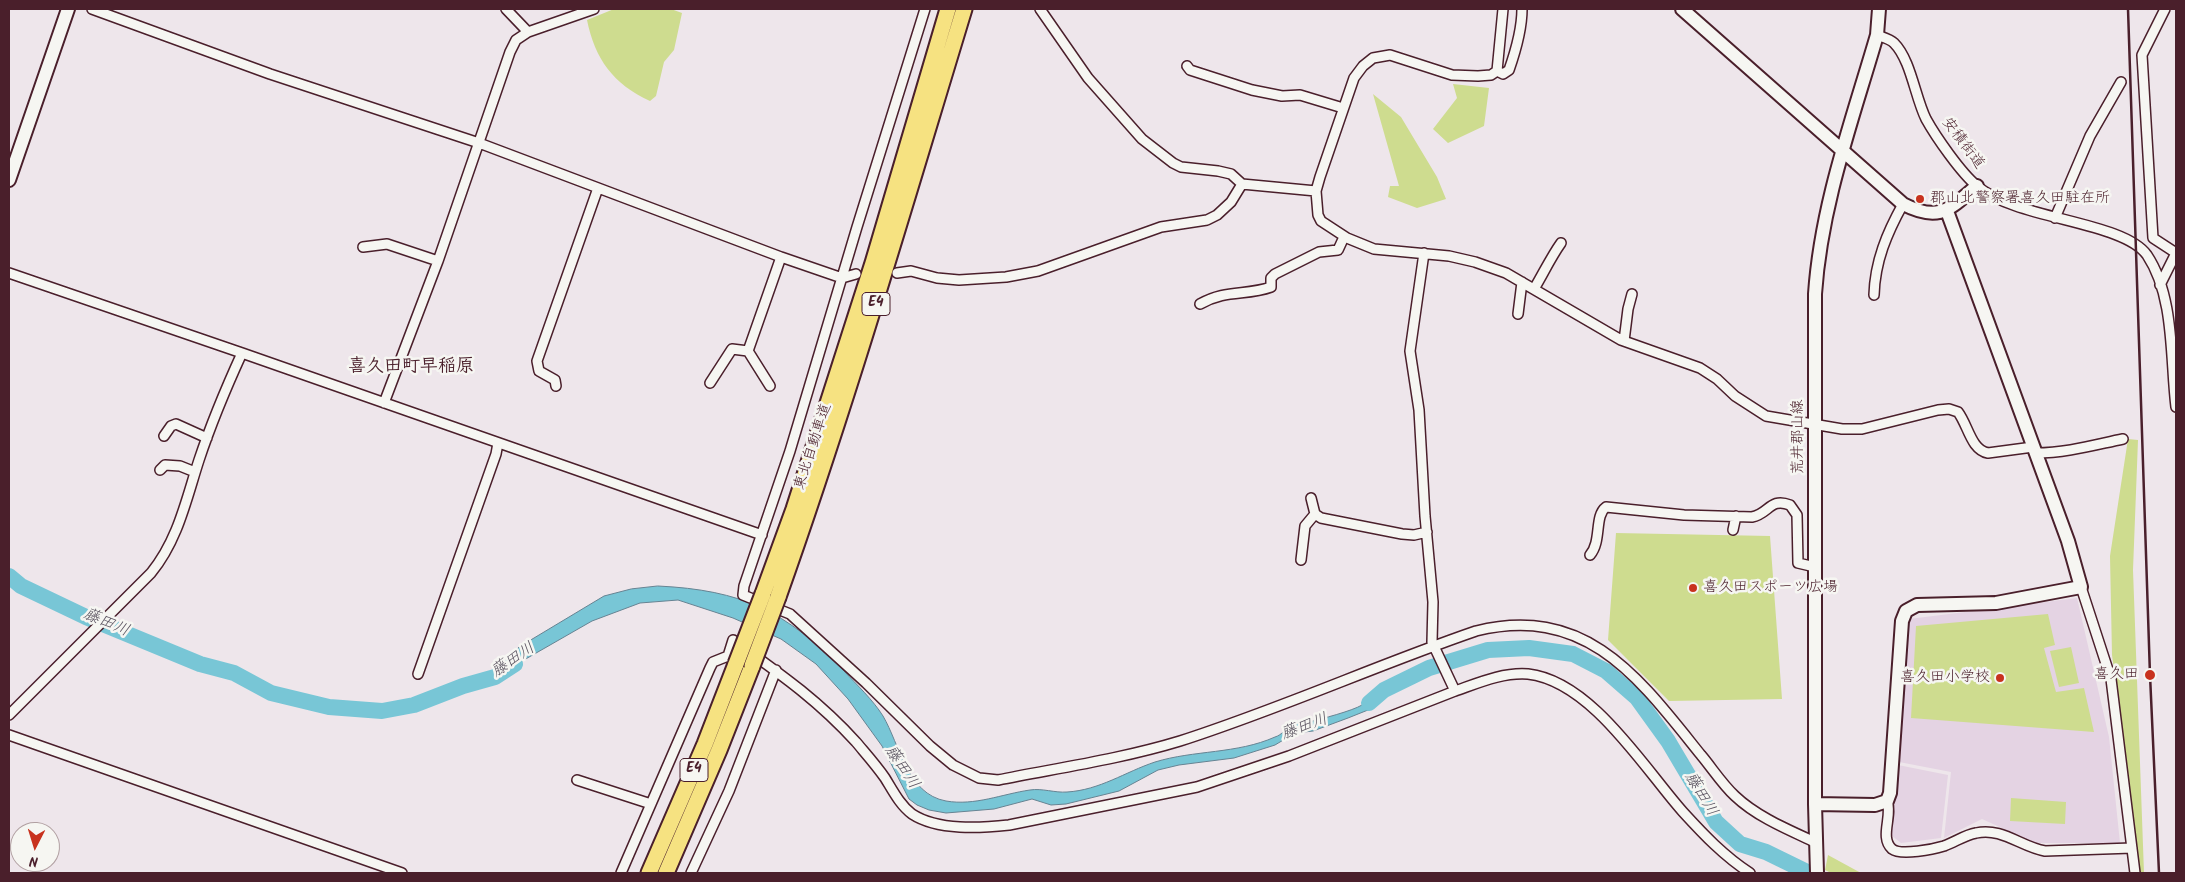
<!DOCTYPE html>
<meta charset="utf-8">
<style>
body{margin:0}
#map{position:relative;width:2185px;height:882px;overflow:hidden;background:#eee6eb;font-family:Kalam,sans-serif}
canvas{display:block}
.frame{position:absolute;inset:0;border:10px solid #4a1f2b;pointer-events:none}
.north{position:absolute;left:10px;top:822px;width:50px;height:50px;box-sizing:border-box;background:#f6f6f2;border:1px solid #b1a0a2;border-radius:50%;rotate:185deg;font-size:14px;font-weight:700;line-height:20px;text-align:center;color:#4a1f2b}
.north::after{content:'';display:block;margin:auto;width:18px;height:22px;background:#c8321e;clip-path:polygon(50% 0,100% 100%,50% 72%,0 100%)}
</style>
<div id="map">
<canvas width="2185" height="882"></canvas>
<div class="frame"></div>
<div class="north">N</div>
</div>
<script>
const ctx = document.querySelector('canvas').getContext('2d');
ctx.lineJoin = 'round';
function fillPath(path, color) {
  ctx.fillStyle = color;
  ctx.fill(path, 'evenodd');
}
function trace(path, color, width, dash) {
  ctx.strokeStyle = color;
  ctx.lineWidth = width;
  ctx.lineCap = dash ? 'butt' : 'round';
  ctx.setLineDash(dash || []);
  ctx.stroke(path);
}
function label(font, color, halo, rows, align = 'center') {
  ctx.font = font + ' Kalam,"Klee One",sans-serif';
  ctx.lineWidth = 5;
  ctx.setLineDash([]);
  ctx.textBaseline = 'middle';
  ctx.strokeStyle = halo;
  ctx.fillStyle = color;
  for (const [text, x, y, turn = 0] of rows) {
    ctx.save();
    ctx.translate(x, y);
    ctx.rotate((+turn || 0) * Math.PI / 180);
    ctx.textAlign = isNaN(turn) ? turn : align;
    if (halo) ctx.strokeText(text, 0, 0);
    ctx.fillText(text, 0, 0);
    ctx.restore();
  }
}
const built = new Path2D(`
 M2077 598 2109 737 2120 843H2035L1982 819 1944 838 1951 772 1899 762 1909 619Z
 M1898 765 1948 775 1941 838 1901 843 1891 835Z`);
const green = new Path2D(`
 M614 9H671L682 13 674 50 664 62 656 96 650 101C613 84 595 59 587 20Z
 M1453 84 1489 88 1484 126 1448 143 1433 129 1457 98Z
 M1373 94 1401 117 1437 177 1446 199 1417 208 1388 197 1390 186H1399Z
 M2128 439 2138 440 2133 570 2144 873H2134L2127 764 2112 655 2110 556Z
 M1616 533 1770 536 1782 699 1669 701 1608 640Z
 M2048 614 2055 645 2044 648 2056 692 2084 688 2094 732 1911 718 1916 626Z
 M2071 647 2079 683 2059 687 2050 651Z
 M2011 798 2066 802 2065 824 2010 821Z
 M1828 855 1861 873H1831L1825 870Z`);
const water = new Path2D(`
 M658 586C742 590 786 611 844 671 857 685 873 700 883 716 900 745 907 794 946 801 975 806 1002 794 1030 790 1042 788 1055 793 1067 792 1100 790 1125 772 1155 762 1194 750 1237 754 1275 737 1282 735 1286 728 1293 725 1297 723 1304 723 1309 722 1321 719 1352 711 1362 705 1372 698 1370 691 1385 689L1379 700 1368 710 1348 718 1313 731 1295 733 1275 745 1234 758 1179 765 1158 770 1119 791 1066 804 1051 805 1032 799 994 809 946 813 929 810 917 805 909 799 882 746 848 699 816 664 781 639 733 618 678 600 640 603 592 621 496 676 519 647 604 596 631 589Z`);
const river = new Path2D(`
 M9 576 21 586 86 617 200 664 234 673 271 693 329 707 382 711 414 705 463 686 495 677 515 664
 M1369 703 1384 690 1429 668 1488 650 1529 648 1573 654 1606 671 1637 698 1668 741 1716 822 1740 844 1766 852 1809 873`);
const street = new Path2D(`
 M92 9 270 74 479 143 781 257 842 278 856 274
 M506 9 528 32
 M925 9 857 227 790 451 744 586 743 595 790 614 866 683 930 746 953 765 979 778 998 780C1058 768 1121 759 1180 741 1280 709 1377 665 1476 631 1587 604 1639 678 1701 755 1712 768 1722 784 1735 796 1757 817 1789 830 1817 843
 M1040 9 1088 78 1142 139 1173 163 1181 167 1218 171 1231 174 1242 184 1316 191
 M1503 9 1497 71 1491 75 1478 76 1452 75 1390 55 1373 58 1363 66 1354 78 1320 177 1316 191 1318 215 1321 221 1347 238 1374 249 1449 256 1475 262 1506 273 1621 340 1700 368 1717 379 1735 396 1766 416 1842 429H1862L1938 410 1949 409 1958 412C1968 425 1971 450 1988 453L2033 447
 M1877 35C1882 37 1890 39 1894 43 1911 60 1915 97 1926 119 1936 137 1961 173 1977 186 2017 220 2123 221 2147 255 2175 297 2170 359 2176 407
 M1187 66 1190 70 1252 90 1282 96 1300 95 1343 108
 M1497 71 1503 74 1509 70C1516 50 1522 30 1522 9
 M2055 218 2090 136 2121 82
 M363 247 387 244 438 261
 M1424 253 1410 351 1419 410 1425 516 1433 602 1432 642 1455 691C1478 683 1503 672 1528 674 1591 681 1644 768 1683 812 1704 835 1724 856 1750 873
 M9 273 242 353
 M897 273 911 271 937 278 959 280 1006 277 1038 271 1161 227 1207 220 1217 215 1231 202 1242 184
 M2160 285 2176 253 2153 238 2142 55 2165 9
 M1534 289C1543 274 1551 257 1561 243
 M1874 295C1875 261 1887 233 1903 204
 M1200 304C1226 289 1246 296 1271 287V278L1275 274 1319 252 1338 250 1344 237
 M1518 314 1522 282
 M1624 341 1628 309 1632 294
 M748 351 770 386
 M710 383 732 349 748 351 781 257
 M556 386 555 380 539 371 537 361 598 188
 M384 403 438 261 510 52 516 40 528 32 594 9
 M164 436 171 426 176 424 207 438
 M2036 453C2066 453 2094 445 2123 439
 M160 470 165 465 180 466 195 472
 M1311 498 1315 514 1321 518 1402 534 1414 535 1427 532
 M1733 530 1736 516
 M1590 555C1602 541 1594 516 1606 507L1684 515 1752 517C1769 514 1770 497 1790 505L1797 515 1798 563 1815 567
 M1301 560 1305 526 1315 514
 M2081 587 2111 679 2135 873
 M418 674 496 454 498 443
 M9 715 151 573C178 540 186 500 199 460 211 424 226 388 242 353L762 535
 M9 735 402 873
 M577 780 651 804
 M1887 801C1893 816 1879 837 1892 849 1901 856 1934 849 1944 846 1955 842 1965 835 1976 833 2002 827 2021 847 2045 851L2132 848
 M621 873 710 668 713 662 728 656 733 640C779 673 818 700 856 742 866 754 876 765 885 778 893 791 900 805 912 814 938 831 981 828 1009 825L1197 787 1289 756 1455 691
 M691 873 729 791 776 670`);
const secondary = new Path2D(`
 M1682 9 1903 204C1940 223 1949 209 1977 186
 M9 180 68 9
 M1815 804 1875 805 1887 801 1890 793 1902 621 1906 611 1917 605 1996 603 2081 587 2068 541 1947 211
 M1817 873 1815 804V294C1821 205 1852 121 1877 35L1879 9`);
const highway = new Path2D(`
 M763 594 794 509 873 263 948 9
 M778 597C847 403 904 206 964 9
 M649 873 705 744 736 664
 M666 873 719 750 752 666`);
const rail = new Path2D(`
 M2128 9 2150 675 2159 873`);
const highwayBridge = new Path2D(`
 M736 664 763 594
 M752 666 778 597`);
const markers = [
 [1920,199,5,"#c8321e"],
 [1693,588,5,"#c8321e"],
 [2150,675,6,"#c8321e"],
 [2000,678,5,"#c8321e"]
];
const shields = [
 [876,304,28],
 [694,770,28]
];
const shieldNames = [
 ["E4",876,304],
 ["E4",694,770]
];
const streetNames = [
 ["安積街道",1962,144,53],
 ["荒井郡山線",1799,437,-90],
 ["東北自動車道",814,447,-72]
];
const poiNames = [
 ["郡山北警察署喜久田駐在所",1930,199],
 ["喜久田スポーツ広場",1703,588],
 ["喜久田",2139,675,"right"],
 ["喜久田小学校",1990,678,"right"]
];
const waterNames = [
 ["藤田川",106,624,23],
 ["藤田川",514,661,-34],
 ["藤田川",1305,728,-20],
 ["藤田川",901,768,56],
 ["藤田川",1700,795,59]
];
const quarterNames = [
 ["喜久田町早稲原",411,368]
];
fillPath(built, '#e4d3e3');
fillPath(green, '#cedc8f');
fillPath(water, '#78c6d6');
trace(water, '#668392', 1);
trace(river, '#78c6d6', 16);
trace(street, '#4a1f2b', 12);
trace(secondary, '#4a1f2b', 16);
trace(highway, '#4a1f2b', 19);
trace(street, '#f6f6f2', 9);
trace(secondary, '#f6f6f2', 12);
trace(highway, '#f6e281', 15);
trace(rail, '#4a1f2b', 2.5);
trace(highwayBridge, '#4a1f2b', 19, []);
trace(highwayBridge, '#f6e281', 15);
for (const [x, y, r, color] of markers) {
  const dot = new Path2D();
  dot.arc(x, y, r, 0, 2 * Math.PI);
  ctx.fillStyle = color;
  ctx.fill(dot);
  trace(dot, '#f6f6f2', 2);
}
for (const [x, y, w] of shields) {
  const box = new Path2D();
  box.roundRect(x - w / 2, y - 11.5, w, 23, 4);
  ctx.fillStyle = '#f6f6f2';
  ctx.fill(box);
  trace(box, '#4a1f2b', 1);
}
label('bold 14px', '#4a1f2b', null, shieldNames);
label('15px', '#4a1f2b', '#f6f6f2', streetNames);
label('15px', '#4a1f2b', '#f6f6f2', poiNames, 'left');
label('italic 16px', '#58515e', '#f6f6f2', waterNames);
label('bold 18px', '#4a1f2b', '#f6f6f2', quarterNames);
</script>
